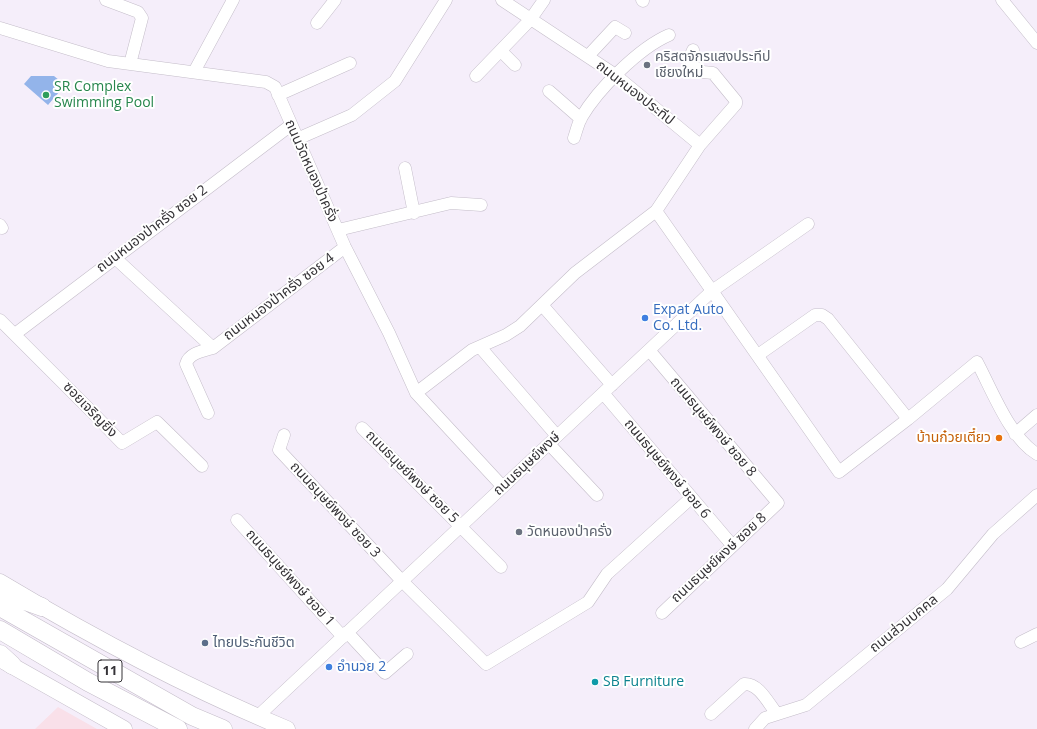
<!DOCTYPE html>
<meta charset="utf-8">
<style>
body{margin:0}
canvas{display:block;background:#f5eefa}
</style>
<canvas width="1037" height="729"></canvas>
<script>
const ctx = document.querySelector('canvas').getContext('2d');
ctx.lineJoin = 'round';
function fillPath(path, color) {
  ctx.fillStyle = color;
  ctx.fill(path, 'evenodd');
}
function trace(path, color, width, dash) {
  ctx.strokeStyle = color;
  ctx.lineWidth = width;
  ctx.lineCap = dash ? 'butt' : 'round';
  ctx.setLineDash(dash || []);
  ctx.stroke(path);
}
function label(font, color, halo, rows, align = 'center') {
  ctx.font = font + ' "Open Sans","Noto Sans Thai",sans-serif';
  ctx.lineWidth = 4;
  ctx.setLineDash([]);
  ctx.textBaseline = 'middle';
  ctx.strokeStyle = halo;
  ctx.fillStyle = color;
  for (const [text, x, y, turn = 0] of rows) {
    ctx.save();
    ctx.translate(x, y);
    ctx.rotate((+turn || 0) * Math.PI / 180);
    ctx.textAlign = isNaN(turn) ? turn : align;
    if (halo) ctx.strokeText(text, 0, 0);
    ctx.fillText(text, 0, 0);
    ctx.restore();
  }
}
const medical = new Path2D(`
 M58 707 97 729H35Z`);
const water = new Path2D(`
 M31 76H54L65 85 48 105 24 84Z`);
const minor = new Path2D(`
 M106 0 138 12 142 18 130 64
 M502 0 614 74 700 145
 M642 0 643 1
 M1002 0 1037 43
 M317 23 335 0
 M0 28 108 61 266 82 275 87 345 247 389 333 416 393 503 487
 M501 51 515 65
 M588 56 615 27 625 33
 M194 72 233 0
 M476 76 530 20 544 0
 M549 91 581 119
 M278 95 350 63
 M574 138C576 132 578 124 581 118 598 89 639 48 669 35
 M297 139 352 115 395 81 446 0
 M405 168 414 213
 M656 211 839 472 908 419 977 362C992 390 1010 438 1037 454
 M0 225 2 228
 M338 230 451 203 481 205
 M114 257 213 348
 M542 305 612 385
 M0 320 92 412 122 443 157 422 202 466
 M15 334 291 125
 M480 347 557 436
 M649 350 778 503 662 613
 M758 355 815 315H822L828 319 908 419
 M416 393 472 350 506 335 520 326 575 273 656 211 700 145 736 104V101L713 73 703 72 693 66 690 57 693 50
 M603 393 732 545
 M208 413 186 364C189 353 203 351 213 348L345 247
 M362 428 501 567
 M1015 434 1037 415
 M284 435 279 450 402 581 486 664 588 602 607 574 691 498
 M549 444 597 495
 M237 520 343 637
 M347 632 385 673 407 654
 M1021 642 1037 634
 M711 714 744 684C759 683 768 703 777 714
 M257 717 712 291 808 224
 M755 729 765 718 806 705 947 589 993 534 1037 495`);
const major = new Path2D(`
 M0 582C92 637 188 688 287 729
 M0 659 124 729`);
const highway = new Path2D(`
 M0 592 42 607
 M0 607 192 716 223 729
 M0 630 88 682 178 729
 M0 654 12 665`);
const markers = [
 [647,65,4,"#6b7280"],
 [46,95,4,"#2e9e5b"],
 [645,318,4,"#3f7fe0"],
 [999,438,4,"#e8710a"],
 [519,532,4,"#6b7280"],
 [205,643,4,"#5c6f8a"],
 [329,667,4,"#3f7fe0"],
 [595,682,4,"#0f9aa8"]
];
const shields = [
 [110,671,24]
];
const shieldNames = [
 ["11",110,671]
];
const worshipNames = [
 ["คริสตจักรแสงประทีป",655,57],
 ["เชียงใหม่",655,73],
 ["วัดหนองป่าครั่ง",527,532]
];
const leisureNames = [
 ["SR Complex",54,87],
 ["Swimming Pool",54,103]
];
const streetNames = [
 ["ถนนหนองประทีป",635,93,38],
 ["ถนนวัดหนองป่าครั่ง",311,171,66],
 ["ถนนหนองป่าครั่ง ซอย 2",152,229,-37],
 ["ถนนหนองป่าครั่ง ซอย 4",279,297,-37],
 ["ซอยเจริญยิ่ง",90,410,46],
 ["ถนนธนุษย์พงษ์ ซอย 8",713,427,50],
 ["ถนนธนุษย์พงษ์",527,464,-43],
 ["ถนนธนุษย์พงษ์ ซอย 6",667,469,50],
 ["ถนนธนุษย์พงษ์ ซอย 5",412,477,45],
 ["ถนนธนุษย์พงษ์ ซอย 3",335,510,47],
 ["ถนนธนุษย์ผงษ์ ซอย 8",719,558,-43],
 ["ถนนธนุษย์พงษ์ ซอย 1",290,578,48],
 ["ถนนส่วนบคคล",904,624,-39]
];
const shopNames = [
 ["Expat Auto",653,310],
 ["Co. Ltd.",653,326],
 ["อำนวย 2",337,667]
];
const foodNames = [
 ["บ้านก๋วยเตี๋ยว",991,438]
];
const serviceNames = [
 ["ไทยประกันชีวิต",213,643]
];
const cultureNames = [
 ["SB Furniture",603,682]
];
fillPath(medical, '#f9e0e9');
fillPath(water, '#93b4ea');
trace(minor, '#c4bdc9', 13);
trace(major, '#c4bdc9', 17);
trace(highway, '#c4bdc9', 19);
trace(minor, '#fff', 12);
trace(major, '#fff', 16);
trace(highway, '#fff', 18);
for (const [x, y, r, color] of markers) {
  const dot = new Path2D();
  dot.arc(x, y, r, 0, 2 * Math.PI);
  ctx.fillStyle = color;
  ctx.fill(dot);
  trace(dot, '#fff', 1.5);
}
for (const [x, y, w] of shields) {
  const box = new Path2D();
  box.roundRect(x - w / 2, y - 11, w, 22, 3);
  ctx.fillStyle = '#fff';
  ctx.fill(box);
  trace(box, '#353337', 1);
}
label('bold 13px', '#353337', null, shieldNames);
label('14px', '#5b616d', '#fff', worshipNames, 'left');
label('14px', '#27864d', '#fff', leisureNames, 'left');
label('14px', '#353337', '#fff', streetNames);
label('14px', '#366cbe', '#fff', shopNames, 'left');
label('14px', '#c56008', '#fff', foodNames, 'right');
label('14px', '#4e5e75', '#fff', serviceNames, 'left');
label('14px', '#0d838f', '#fff', cultureNames, 'left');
</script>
